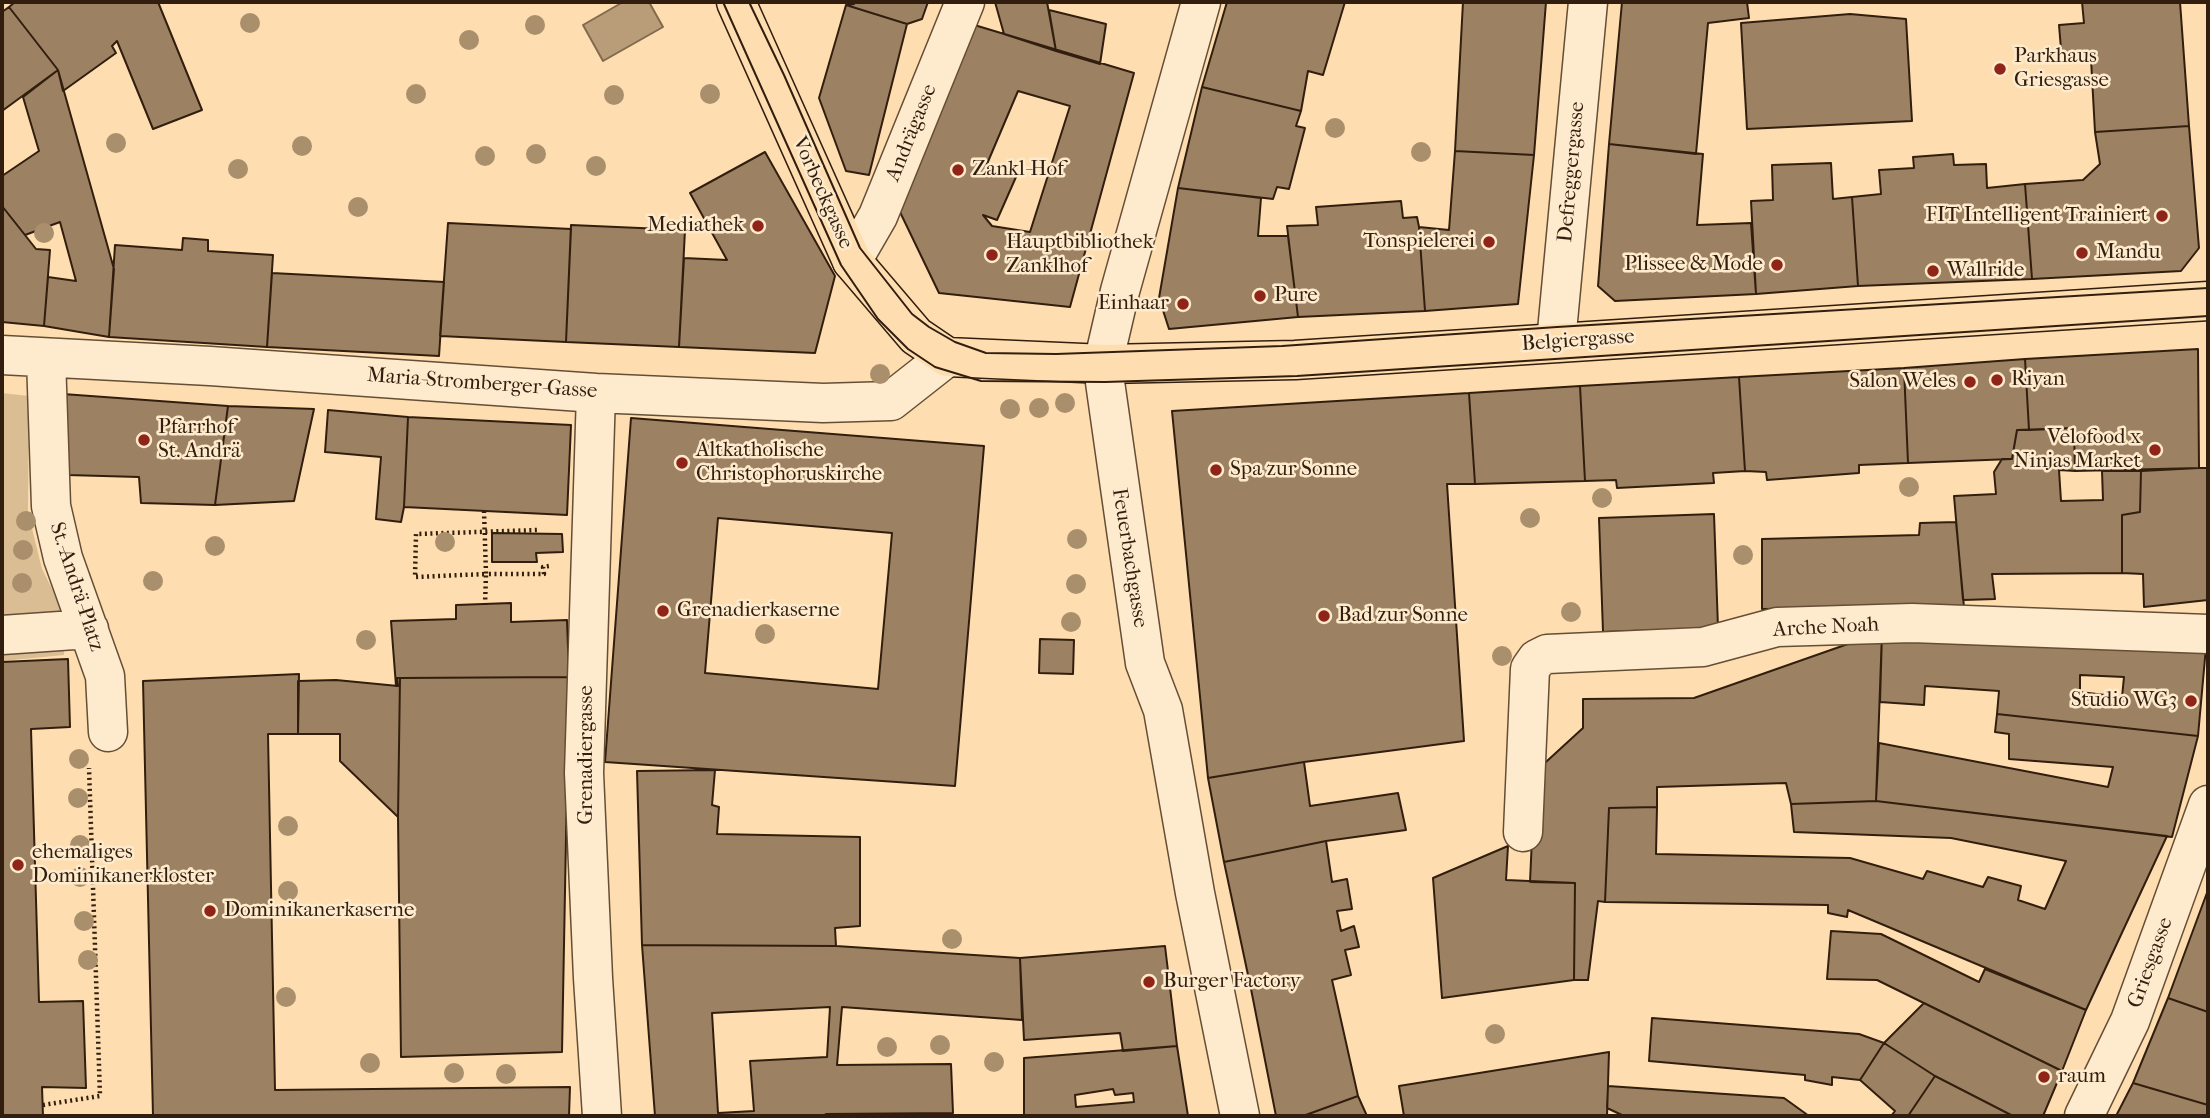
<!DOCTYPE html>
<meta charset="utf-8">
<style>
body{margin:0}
#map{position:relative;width:2210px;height:1118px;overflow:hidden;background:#fedeb0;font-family:"IM FELL French Canon",serif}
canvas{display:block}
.frame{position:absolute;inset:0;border:4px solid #321e0e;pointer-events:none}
</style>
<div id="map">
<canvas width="2210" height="1118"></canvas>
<div class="frame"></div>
</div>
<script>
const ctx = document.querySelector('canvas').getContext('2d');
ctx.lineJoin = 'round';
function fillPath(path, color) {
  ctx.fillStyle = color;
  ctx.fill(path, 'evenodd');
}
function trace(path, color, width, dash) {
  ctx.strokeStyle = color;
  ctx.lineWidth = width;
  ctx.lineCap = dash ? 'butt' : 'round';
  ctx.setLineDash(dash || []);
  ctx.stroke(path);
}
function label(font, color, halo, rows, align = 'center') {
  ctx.font = font + ' "IM FELL French Canon",serif';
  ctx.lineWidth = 5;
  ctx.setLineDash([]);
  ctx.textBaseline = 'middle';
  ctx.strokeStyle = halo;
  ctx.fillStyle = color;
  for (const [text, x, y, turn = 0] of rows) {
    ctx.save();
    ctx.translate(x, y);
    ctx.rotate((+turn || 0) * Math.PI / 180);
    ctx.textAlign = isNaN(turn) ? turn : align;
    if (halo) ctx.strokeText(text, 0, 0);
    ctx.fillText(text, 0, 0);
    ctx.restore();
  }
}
const green = new Path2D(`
 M2 393 29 396 28 512 42 569 64 612V655L2 661Z`);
const water = new Path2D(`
 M623 2H649L663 27 603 61 583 25Z`);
const building = new Path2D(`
 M15 2H158L202 110 153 129 117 41 112 46 116 53 63 91 58 70 9 7Z
 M853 2H928L922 19 907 24 846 5 854 4Z
 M995 2H1047L1056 51 1004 34Z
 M1227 2H1345L1323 75 1308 71 1301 111 1202 87Z
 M1463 2H1546L1534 155 1455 151Z
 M1622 2H1747L1749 18 1708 23 1696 154 1609 144Z
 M2082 2H2180L2189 126 2095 132 2091 59 2062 61 2059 25 2084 23Z
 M846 5 907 24 869 175 846 171 819 98Z
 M9 7 58 70 2 111V12Z
 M1049 10 1106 24 1100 64 1056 51Z
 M1850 14 1906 19 1912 121 1747 129 1741 23Z
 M971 24 1134 73 1070 307 939 293 899 210ZM1018 91 1070 106 1030 232 992 226 983 215 997 220 1016 177 987 164Z
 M58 70 114 269 109 337 44 326 48 277 76 281 60 222 25 235 2 206V176L39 151 23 97Z
 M1202 87 1301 111 1296 126 1305 128 1289 189 1277 187 1273 199 1178 188Z
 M2189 126 2199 248 2181 271 2032 279 2025 184 2083 180 2100 164 2095 132Z
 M1609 144 1703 154 1697 225 1751 223 1756 294 1615 301 1598 286Z
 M1455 151 1534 155 1518 304 1425 311 1419 227 1449 230Z
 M765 152 835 276 815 353 679 347 684 258 727 260 690 193Z
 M1953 154 1954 165 1986 164 1987 188 2025 184 2032 279 1858 286 1852 197 1881 194 1879 170 1914 168 1913 157Z
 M1831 163 1833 199 1852 197 1858 286 1756 294 1751 201 1773 200 1772 165Z
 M1178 188 1261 198 1258 236H1288L1298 317 1169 329 1159 298Z
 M1401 201 1403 218 1417 217 1419 227 1425 311 1298 317 1287 226 1318 225 1316 207Z
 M2 206 36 249 50 250 44 326 2 322Z
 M448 223 571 229 566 342 440 336Z
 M571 225 685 230 679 347 566 342Z
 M183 238 208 240V251L273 255 267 347 109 337 115 245 182 250Z
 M272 273 444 282 439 356 267 347Z
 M2198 349 2199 468 2075 471 2074 428 2029 430 2025 359Z
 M2025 359 2029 430H2017L2012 459 1908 463 1904 368Z
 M1904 368 1908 463 1859 465V473L1767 480 1766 472 1745 471 1739 377Z
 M1739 377 1745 471 1713 473 1714 483 1617 488 1616 480 1585 481 1580 386Z
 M1580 386 1585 481 1475 484 1469 393Z
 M1469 393 1475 484H1447L1464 741 1304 762 1208 778 1172 411Z
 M63 394 228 406 215 505 141 503 139 477 67 475Z
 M228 406 314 409 294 501 215 505Z
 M328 410 408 417 404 507 401 522 376 519 381 457 325 452Z
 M408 417 571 425 567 515 404 507Z
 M631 418 984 446 955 786 605 762ZM718 518 892 533 878 689 705 673Z
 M2074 428 2075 471 2059 470 2061 501 2103 500 2102 471H2141L2140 512 2122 515V573L1992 574 1995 599 1963 600 1954 496 1996 494 1994 472 2002 459H2012L2017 430Z
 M2199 468H2208V600L2144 607 2143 574 2122 573V515L2140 512 2141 471Z
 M1714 514 1718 628 1603 632 1599 518Z
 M1956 522 1964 607 1762 609V539L1919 535 1920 523Z
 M492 533 562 534 563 552 536 553 537 562H492Z
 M511 603V622L567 620 569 677 400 678H397L398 686H396L391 621 456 619V605Z
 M1882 632 2206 647 2198 736 1997 714 1999 691 1925 686 1924 705 1880 702ZM2080 675 2124 677 2122 697 2080 692Z
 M1882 632 1876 801 1791 804 1786 783 1657 787V807L1609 808 1605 902 1598 901 1588 980H1574L1575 883 1530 882 1535 772 1583 728V699L1694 698Z
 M1040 639 1074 640 1073 674 1039 673Z
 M68 659 70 727 31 729 39 1002 83 1001 86 1088 42 1087 43 1116H2V662Z
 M299 674 298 734H268L275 1090 570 1087 569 1116H153L143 681Z
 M569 677 562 1052 401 1057 398 817 400 678Z
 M397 678H400L398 817 340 761V734H298V681L336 680 398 686Z
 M1997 714 2198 736 2172 837 1876 801 1879 743 2108 787 2113 767 2009 759V734L1995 732Z
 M1304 762 1310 806 1398 793 1406 830 1326 841 1224 862 1208 778Z
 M715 770 712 805 719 807 717 834 860 837V926L835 928 836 946 642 945 637 771Z
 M1876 801 2167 836 2086 1010 1848 910 1847 917 1828 913V905L1605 902 1609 808 1657 807 1656 854 1850 858 1923 879 1927 871 1983 887 1988 877 2021 886 2018 900 2045 909 2066 861 1951 838 1794 832 1791 804Z
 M1326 841 1332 882 1347 879 1352 909 1337 911 1341 931 1354 926 1359 947 1345 950 1351 975 1332 980 1358 1096 1303 1116H1276L1251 989 1224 862Z
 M1508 846 1506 880 1575 883 1574 980 1442 998 1433 878Z
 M2208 890V1012L2168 998Z
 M1831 931 1881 934 1979 982 1985 969 2086 1010 2062 1071 1877 980 1827 979Z
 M642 945 836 946 1020 958 1022 1020 842 1007 837 1065 951 1064 953 1113 826 1114 823 1116H655ZM830 1007 827 1057 750 1061 754 1111 718 1113 712 1013Z
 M1165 946 1177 1046 1123 1051 1120 1033 1024 1040 1020 958Z
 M2168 998 2208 1012V1105L2133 1083Z
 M1924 1003 2062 1071 2043 1116H2013L1935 1076 1884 1043Z
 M1652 1018 1859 1034 1884 1043 1860 1080 1832 1077V1085L1805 1080V1075L1649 1061Z
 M1884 1043 1935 1076 1908 1116H1891L1895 1111 1860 1080Z
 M1177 1046 1188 1116H1024V1058ZM1113 1089 1115 1095 1133 1093 1134 1102 1076 1107 1075 1095Z
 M1609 1052 1607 1116H1404L1399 1086Z
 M1935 1076 1976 1097 2013 1116H1908Z
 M2133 1083 2208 1105V1116H2116Z
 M1608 1086 1784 1098 1809 1116H1624L1607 1108Z
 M1358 1096 1367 1116H1303Z`);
const path = new Path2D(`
 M484 511 486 574H544L543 567 549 566
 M485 605 486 574 415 577 416 534 538 530
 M43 1105 100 1096 89 768`);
const minor = new Path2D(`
 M1201 2 1120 291 1106 351 1105 382 1145 663 1163 710 1195 893 1240 1116
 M852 261 878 216 965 2
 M1556 342 1588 2
 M2 355 210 366 596 393 823 403 891 401 947 357
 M46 358 51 506 63 558 105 676 108 732
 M596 393 584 773 593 978 602 1116
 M2 635 89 629
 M1523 832 1530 669 1537 659 1547 654 1703 647 1777 627 1912 623 2208 634
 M2084 1116 2130 1021 2208 805`);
const major = new Path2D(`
 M736 2 852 261 916 336 947 357 1105 364 1295 360 2208 301`);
const tram = new Path2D(`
 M723 2 841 265 878 319 908 349 935 367 981 381 1105 382 1297 376 2208 316
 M749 2 784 75 860 248 912 314 929 327 955 342 986 353 1056 354 1282 346 1557 327 2208 288`);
const trees = [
 [250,23],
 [535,25],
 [469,40],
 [416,94],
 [710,94],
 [614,95],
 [1335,128],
 [116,143],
 [302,146],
 [1421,152],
 [536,154],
 [485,156],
 [596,166],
 [238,169],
 [358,207],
 [44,233],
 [880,374],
 [1065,403],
 [1039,408],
 [1010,409],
 [1909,487],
 [1602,498],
 [1530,518],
 [26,521],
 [1077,539],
 [445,542],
 [215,546],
 [23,550],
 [1743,555],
 [153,581],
 [22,583],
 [1076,584],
 [1571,612],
 [1071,622],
 [765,634],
 [366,640],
 [1502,656],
 [79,759],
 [78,798],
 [288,826],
 [80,845],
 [80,877],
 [288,891],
 [84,921],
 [952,939],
 [88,960],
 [286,997],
 [1495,1034],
 [940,1045],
 [887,1047],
 [994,1062],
 [370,1063],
 [454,1073],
 [506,1074]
];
const markers = [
 [2000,69,7,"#8f2418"],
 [958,170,7,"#8f2418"],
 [2162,216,7,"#8f2418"],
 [758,226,7,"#8f2418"],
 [1489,242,7,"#8f2418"],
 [2082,253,7,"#8f2418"],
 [992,255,7,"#8f2418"],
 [1777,265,7,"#8f2418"],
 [1933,271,7,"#8f2418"],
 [1260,296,7,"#8f2418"],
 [1183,304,7,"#8f2418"],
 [1997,380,7,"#8f2418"],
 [1970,382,7,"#8f2418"],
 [144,440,7,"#8f2418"],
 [2155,450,7,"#8f2418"],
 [682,463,7,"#8f2418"],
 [1216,470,7,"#8f2418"],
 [663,611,7,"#8f2418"],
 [1324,616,7,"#8f2418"],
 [2191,701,7,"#8f2418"],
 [18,865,7,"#8f2418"],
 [210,911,7,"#8f2418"],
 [1149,982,7,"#8f2418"],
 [2044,1077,7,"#8f2418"]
];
const poiNames = [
 ["Parkhaus",2014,57],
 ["Griesgasse",2014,81],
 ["Zankl-Hof",972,170],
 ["FIT Intelligent Trainiert",2148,216,"right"],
 ["Mediathek",744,226,"right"],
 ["Tonspielerei",1475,242,"right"],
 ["Hauptbibliothek",1006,243],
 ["Zanklhof",1006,267],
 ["Mandu",2096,253],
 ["Plissee & Mode",1763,265,"right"],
 ["Wallride",1947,271],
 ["Pure",1274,296],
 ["Einhaar",1169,304,"right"],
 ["Riyan",2011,380],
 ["Salon Weles",1956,382,"right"],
 ["Pfarrhof",158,428],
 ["St. Andrä",158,452],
 ["Velofood x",2141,438,"right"],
 ["Ninjas Market",2141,462,"right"],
 ["Altkatholische",696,451],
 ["Christophoruskirche",696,475],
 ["Spa zur Sonne",1230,470],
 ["Grenadierkaserne",677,611],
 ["Bad zur Sonne",1338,616],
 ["Studio WG3",2177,701,"right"],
 ["ehemaliges",32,853],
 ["Dominikanerkloster",32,877],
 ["Dominikanerkaserne",224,911],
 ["Burger Factory",1163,982],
 ["raum",2058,1077]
];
const streetNames = [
 ["Andrägasse",912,133,-68],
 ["Defreggergasse",1572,172,-85],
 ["Vorbeckgasse",822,193,66],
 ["Belgiergasse",1578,341,-4],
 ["Maria-Stromberger-Gasse",482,384,4],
 ["Feuerbachgasse",1129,558,81],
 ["St.-Andrä-Platz",76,587,72],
 ["Arche Noah",1826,628,-3],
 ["Grenadiergasse",587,755,-90],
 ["Griesgasse",2151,963,-70]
];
fillPath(green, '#dbbd94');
fillPath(water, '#b99d79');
trace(water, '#836a4e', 2);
fillPath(building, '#9c8262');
trace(building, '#321e0e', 2);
trace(minor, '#654e36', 41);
trace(major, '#321e0e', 41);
trace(path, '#321e0e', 4.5, [2, 3.5]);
trace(minor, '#feeacc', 38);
trace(major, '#fedeb0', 38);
trace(tram, '#321e0e', 2);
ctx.fillStyle = '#aa8f6d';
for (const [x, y] of trees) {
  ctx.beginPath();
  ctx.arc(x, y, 10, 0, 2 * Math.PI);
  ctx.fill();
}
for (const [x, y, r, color] of markers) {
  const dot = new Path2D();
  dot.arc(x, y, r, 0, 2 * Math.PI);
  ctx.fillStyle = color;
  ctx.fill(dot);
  trace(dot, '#feeacc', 2.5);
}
label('21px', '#321e0e', '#feeacc', poiNames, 'left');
label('21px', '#321e0e', '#feeacc', streetNames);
</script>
